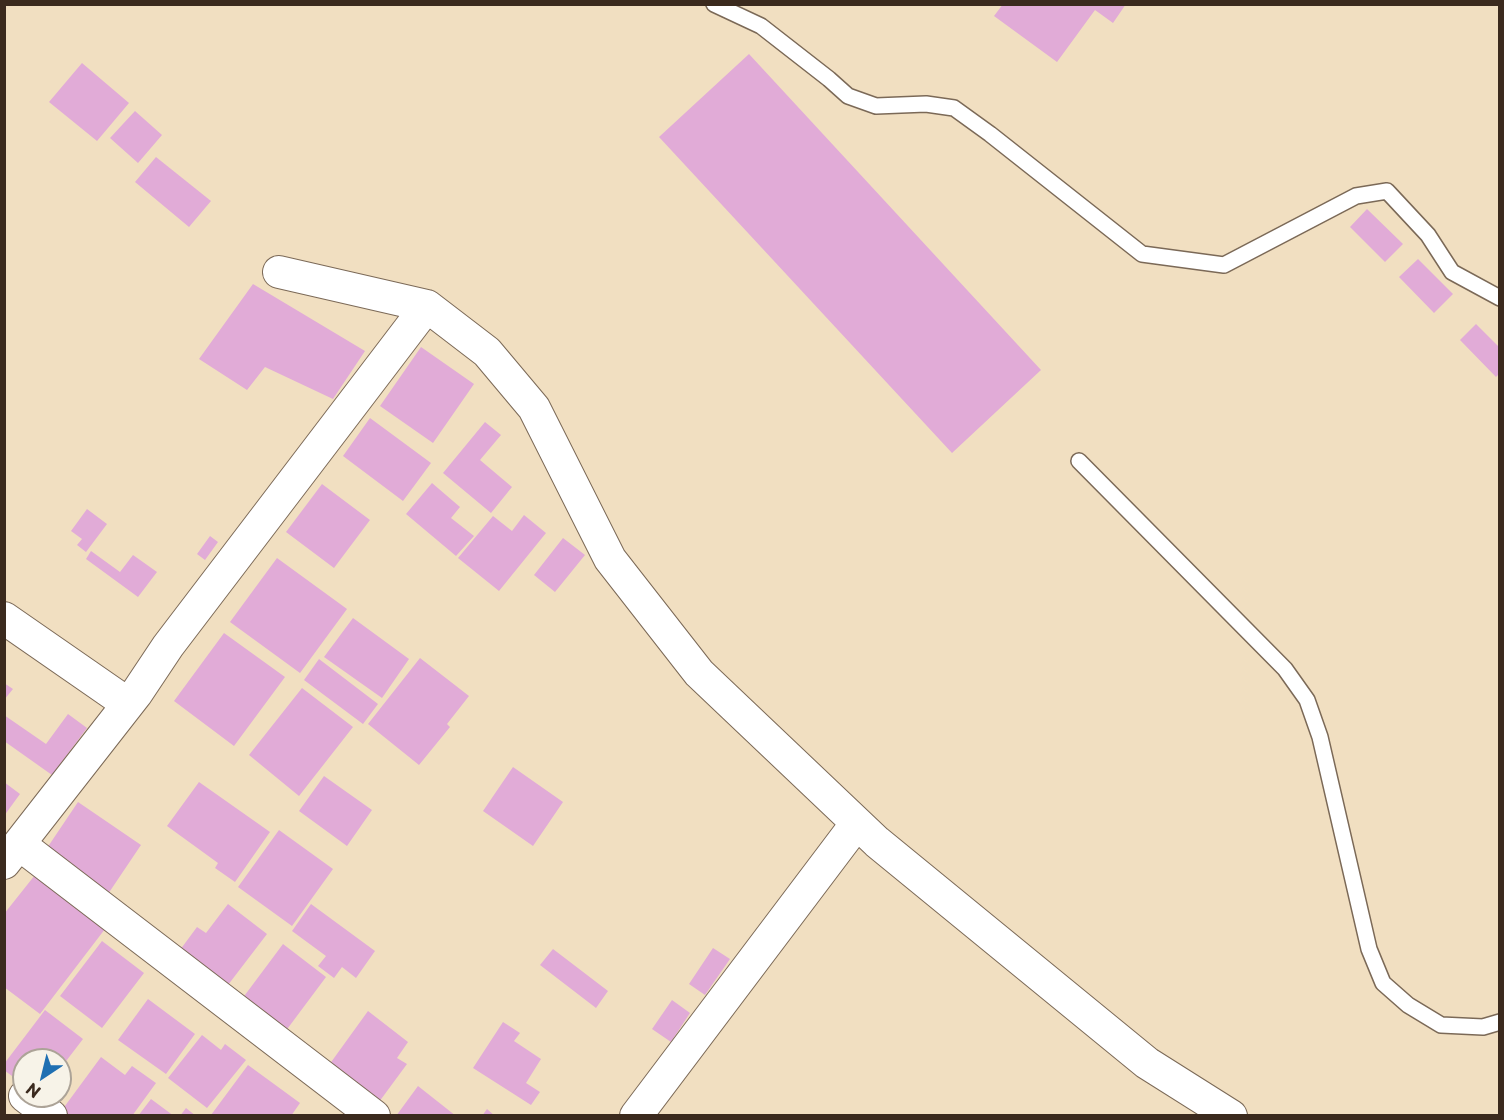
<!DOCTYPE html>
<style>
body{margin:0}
#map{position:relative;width:1504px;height:1120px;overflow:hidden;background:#f1dfc1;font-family:"Playpen Sans",sans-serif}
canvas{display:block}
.frame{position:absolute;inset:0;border:6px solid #3b2a1e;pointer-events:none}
.north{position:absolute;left:12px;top:1048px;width:60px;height:60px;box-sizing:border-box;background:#f7f3e8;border:2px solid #aca397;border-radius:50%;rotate:215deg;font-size:16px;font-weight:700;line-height:24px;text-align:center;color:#3b2a1e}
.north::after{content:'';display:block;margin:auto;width:21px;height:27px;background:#1f6fb2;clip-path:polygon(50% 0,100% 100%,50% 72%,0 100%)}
</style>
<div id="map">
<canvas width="1504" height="1120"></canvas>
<div class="frame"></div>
<div class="north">N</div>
</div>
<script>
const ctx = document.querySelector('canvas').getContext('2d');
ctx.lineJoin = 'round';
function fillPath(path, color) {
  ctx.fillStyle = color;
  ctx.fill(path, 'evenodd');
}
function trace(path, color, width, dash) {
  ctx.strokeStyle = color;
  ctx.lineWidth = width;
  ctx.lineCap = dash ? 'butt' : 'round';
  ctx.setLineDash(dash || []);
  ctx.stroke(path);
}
const building = new Path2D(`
 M1003 4H1126L1113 23 1095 10 1057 62 994 16Z
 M749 54 1041 370 952 453 659 137Z
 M82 63 129 103 97 141 49 102Z
 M135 111 162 135 138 163 110 138Z
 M156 157 211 201 189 227 135 182Z
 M1367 209 1403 244 1385 262 1350 227Z
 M1418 259 1453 294 1434 313 1399 277Z
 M253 284 365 351 333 399 265 367 247 390 199 359Z
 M1476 324 1500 348V373L1496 377 1460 340Z
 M421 347 474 384 433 443 380 406Z
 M370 418 431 463 403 501 343 456Z
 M485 422 501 435 480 460 512 487 491 513 443 473Z
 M432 483 460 507 451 518 474 536 456 556 406 514Z
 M322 484 370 520 334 568 286 532Z
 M87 509 107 524 86 552 77 545 82 539 71 531Z
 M524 515 546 533 499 591 458 558 493 516 512 531Z
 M210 536 218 542 205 560 197 554Z
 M563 538 585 555 555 592 534 575Z
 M91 551 120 572 133 555 157 572 138 597 86 559Z
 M277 558 347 609 300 673 230 622Z
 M353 618 409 659 382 698 324 657Z
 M224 633 285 677 234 746 174 701Z
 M420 658 469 696 447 724 450 727 419 765 368 724Z
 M319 659 378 704 363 724 304 680Z
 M4 683 13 689 4 700Z
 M302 688 353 727 299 796 249 755Z
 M68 714 87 728 52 775 4 741V715L46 744Z
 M513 767 563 802 533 846 483 811Z
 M324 776 372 810 347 846 299 811Z
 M4 782 20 794 4 816Z
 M199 782 270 832 235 882 215 868 218 863 167 826Z
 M78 802 141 845 108 894 45 851Z
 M279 830 333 869 292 926 238 887Z
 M35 875 105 929 40 1014 4 987V914Z
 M228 904 267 934 228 985 180 950 197 927 206 933Z
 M311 904 375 951 356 978 342 967 334 978 318 966 326 956 292 931Z
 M102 941 144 973 102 1028 60 996Z
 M283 944 326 977 285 1032 242 999Z
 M713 948 730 959 705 995 689 984Z
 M553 949 608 991 596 1008 540 965Z
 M148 999 195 1034 166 1074 118 1040Z
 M672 1000 690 1013 671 1042 652 1029Z
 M45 1010 83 1039 60 1069V1060H24V1085L4 1070V1064Z
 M368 1011 408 1042 397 1058 407 1064 379 1102 329 1065Z
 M503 1022 520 1033 514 1041 541 1059 526 1083 540 1092 531 1105 473 1068Z
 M202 1035 221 1050 225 1044 246 1060 207 1108 168 1078Z
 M101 1057 125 1075 132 1066 156 1083 132 1116H69L62 1110Z
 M248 1065 300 1103 291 1116 211 1115Z
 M418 1086 456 1116H396Z
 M151 1099 174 1116H138Z
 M186 1108 196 1116H180Z
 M487 1109 495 1116H482Z`);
const lane = new Path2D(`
 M714 4 761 26 829 79 848 96 876 106 926 104 954 108 990 134 1142 254 1224 265 1356 196 1387 191 1428 235 1452 272 1500 298
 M1079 461 1285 669 1307 700 1320 737 1369 949 1383 983 1408 1005 1441 1025 1483 1027 1500 1022`);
const street = new Path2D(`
 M279 272 427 306 487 352 534 408 610 559 699 673 877 842 1147 1063 1231 1116
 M4 618 128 704
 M19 844 374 1116
 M4 863 136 694 168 646 427 306
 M25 1096 51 1116
 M636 1116 857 823`);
fillPath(building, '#e1abd7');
trace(lane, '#7b6957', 18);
trace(street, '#7b6957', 34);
trace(lane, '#fff', 15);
trace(street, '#fff', 32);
</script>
